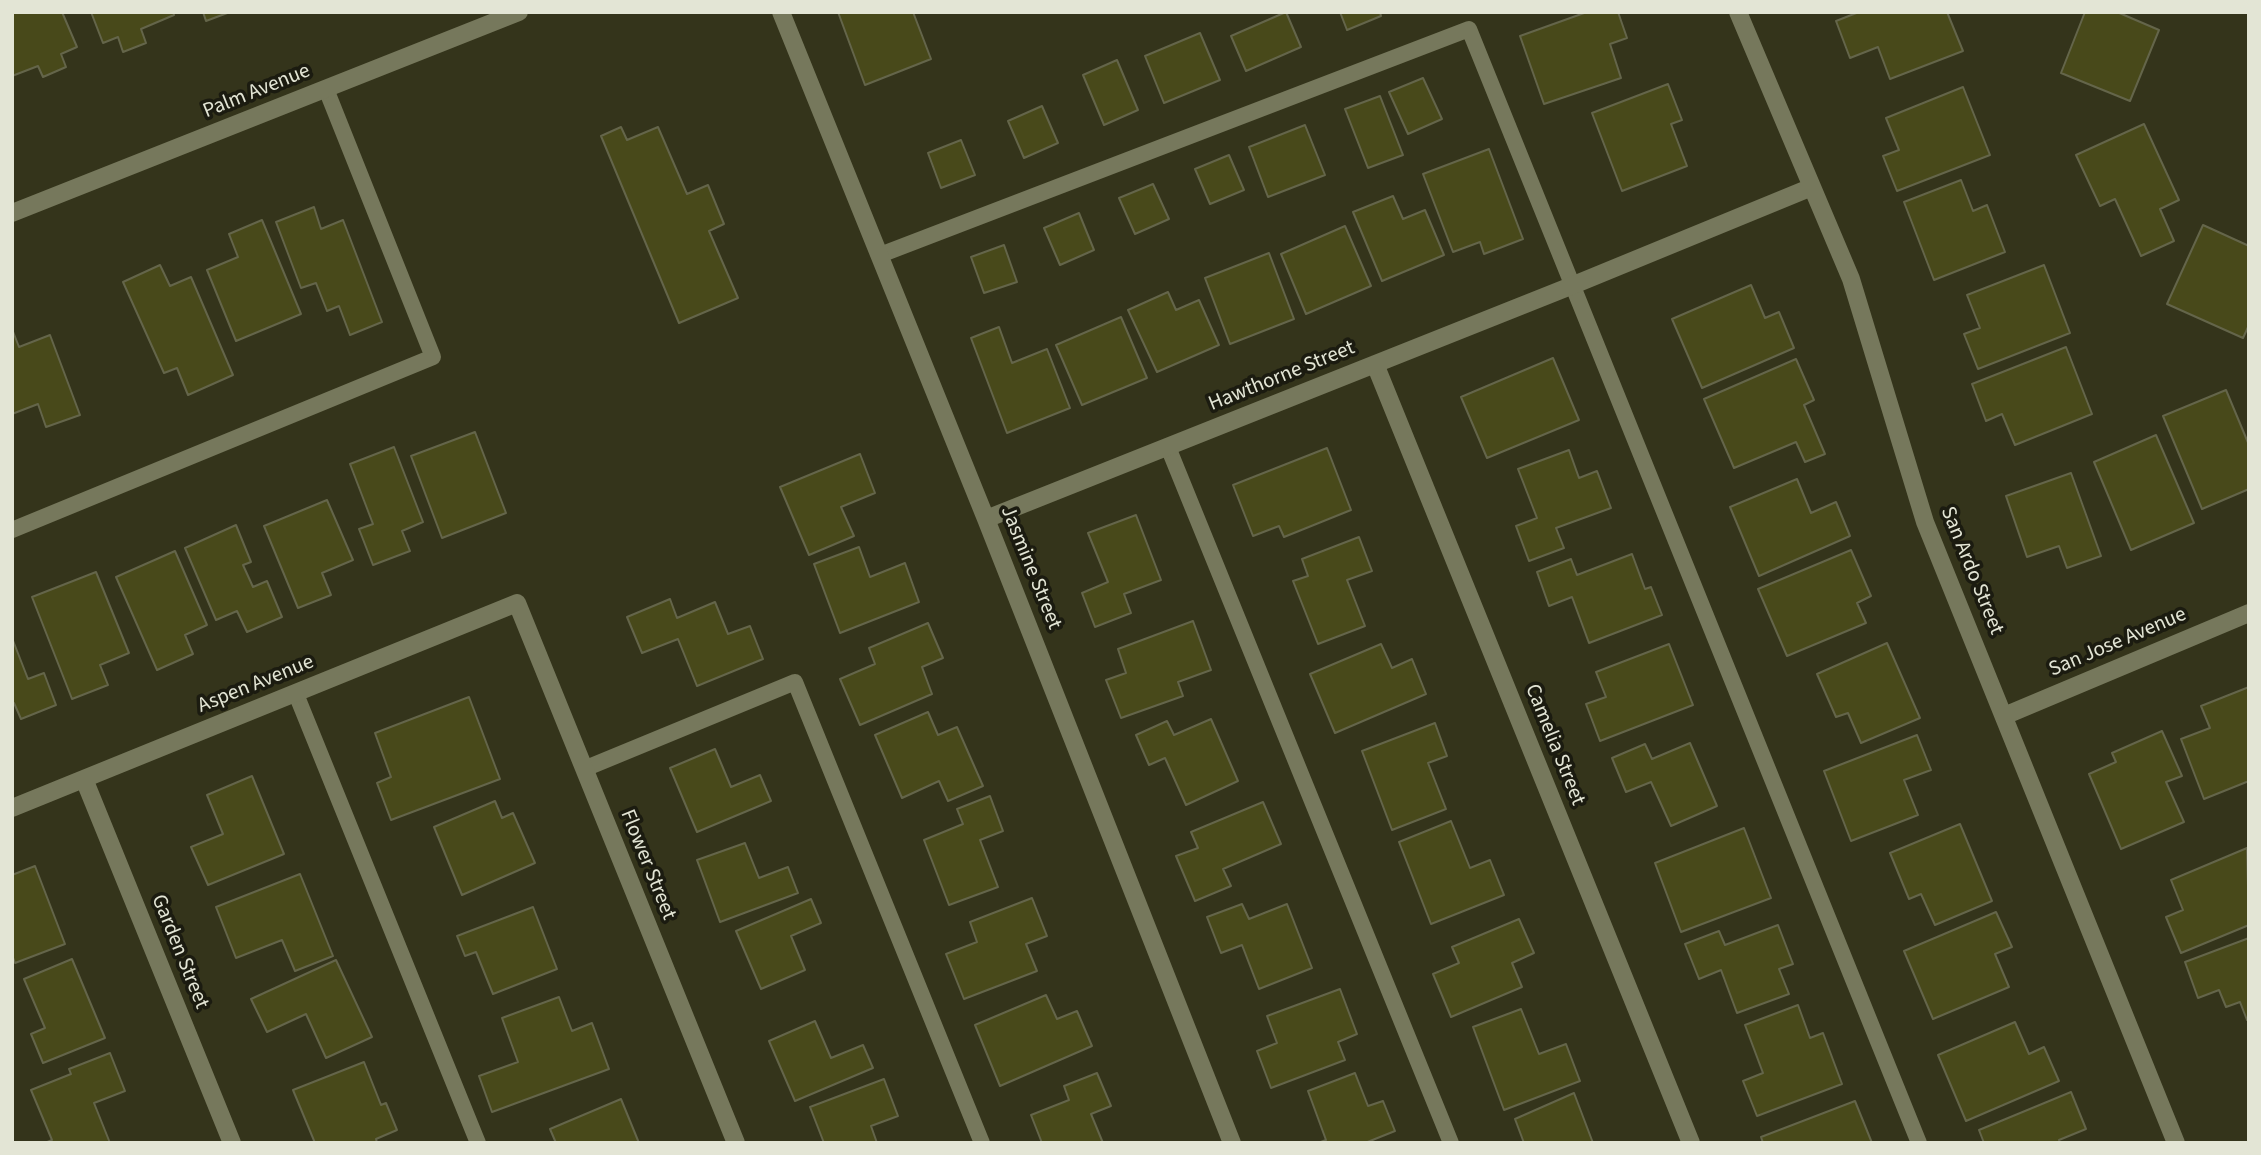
<!DOCTYPE html>
<style>
body{margin:0}
#map{position:relative;width:2261px;height:1155px;overflow:hidden;background:#34341b;font-family:"Source Sans 3",sans-serif}
canvas{display:block}
.frame{position:absolute;inset:0;border:14px solid #e3e5d5;pointer-events:none}
</style>
<div id="map">
<canvas width="2261" height="1155"></canvas>
<div class="frame"></div>
</div>
<script>
const ctx = document.querySelector('canvas').getContext('2d');
ctx.lineJoin = 'round';
function fillPath(path, color) {
  ctx.fillStyle = color;
  ctx.fill(path, 'evenodd');
}
function trace(path, color, width, dash) {
  ctx.strokeStyle = color;
  ctx.lineWidth = width;
  ctx.lineCap = dash ? 'butt' : 'round';
  ctx.setLineDash(dash || []);
  ctx.stroke(path);
}
function label(font, color, halo, rows, align = 'center') {
  ctx.font = font + ' "Source Sans 3",sans-serif';
  ctx.lineWidth = 7;
  ctx.setLineDash([]);
  ctx.textBaseline = 'middle';
  ctx.strokeStyle = halo;
  ctx.fillStyle = color;
  for (const [text, x, y, turn = 0] of rows) {
    ctx.save();
    ctx.translate(x, y);
    ctx.rotate((+turn || 0) * Math.PI / 180);
    ctx.textAlign = isNaN(turn) ? turn : align;
    if (halo) ctx.strokeText(text, 0, 0);
    ctx.fillText(text, 0, 0);
    ctx.restore();
  }
}
const building = new Path2D(`
 M12 12H62L77 47 61 54 66 67 43 77 38 66 12 76Z
 M91 12H173L174 15 141 29 146 43 123 52 118 37 103 43Z
 M203 12H230L206 21Z
 M838 12H913L931 59 865 85Z
 M1286 12 1301 47 1246 71 1231 36Z
 M1340 12H1380L1381 16 1347 30Z
 M1587 12H1618L1627 38 1610 44 1621 78 1544 104 1520 36Z
 M1859 12H1947L1963 51 1890 79 1878 47 1850 58 1836 21Z
 M2085 12H2117L2159 30 2130 101 2061 73Z
 M1200 33 1220 80 1164 103 1145 56Z
 M1117 60 1138 110 1104 125 1083 75Z
 M1423 78 1442 119 1408 134 1389 92Z
 M1668 84 1682 120 1671 124 1687 166 1622 191 1592 113Z
 M1963 87 1990 155 1897 191 1883 156 1899 150 1886 118Z
 M1380 96 1403 155 1368 168 1345 109Z
 M1042 106 1058 143 1024 158 1008 121Z
 M2144 124 2179 200 2160 209 2174 241 2141 256 2115 199 2100 206 2076 155Z
 M1305 125 1325 175 1268 197 1249 147Z
 M621 127 627 140 658 127 687 194 708 185 724 224 709 231 738 298 679 323 601 136Z
 M961 140 975 175 941 188 928 153Z
 M1489 149 1523 239 1484 254 1480 242 1453 252 1423 174Z
 M1229 155 1244 190 1210 204 1195 169Z
 M1961 180 1973 211 1987 205 2005 252 1934 280 1904 202Z
 M1153 184 1169 219 1135 234 1119 198Z
 M1393 196 1403 219 1425 210 1444 255 1382 281 1353 212Z
 M314 207 321 229 343 220 382 322 350 335 339 306 327 311 316 283 301 288 276 222Z
 M1079 213 1094 250 1060 265 1044 228Z
 M262 220 301 314 236 341 207 270 238 257 229 234Z
 M2203 225 2249 246V325L2243 338 2167 304Z
 M1345 226 1371 286 1306 314 1281 254Z
 M1004 245 1017 282 984 293 971 257Z
 M1269 253 1294 319 1230 344 1205 278Z
 M160 265 170 286 191 277 233 375 188 395 177 368 164 373 123 282Z
 M2044 265 2070 333 1978 369 1964 334 1980 328 1967 295Z
 M1751 285 1765 318 1779 312 1794 348 1702 388 1672 319Z
 M1168 292 1176 310 1199 300 1219 345 1157 372 1128 310Z
 M1121 317 1147 378 1082 405 1056 345Z
 M999 327 1012 363 1047 349 1070 408 1007 433 971 338Z
 M12 329 19 347 50 335 80 415 46 427 38 404 12 414Z
 M2066 347 2092 414 2015 445 2002 414 1986 421 1972 384Z
 M1553 358 1579 420 1487 458 1461 397Z
 M1796 359 1814 400 1804 405 1825 454 1805 462 1796 442 1734 468 1704 399Z
 M2226 390 2249 445V489L2202 509 2163 416Z
 M475 432 506 513 442 538 411 456Z
 M2156 435 2194 523 2131 550 2094 462Z
 M394 447 423 522 402 531 410 551 373 565 359 529 373 524 350 464Z
 M1327 448 1351 510 1284 537 1279 526 1253 536 1233 485Z
 M1569 450 1579 478 1597 471 1611 508 1556 528 1564 548 1529 561 1516 526 1537 518 1518 469Z
 M860 454 875 493 841 507 854 536 809 555 780 487Z
 M2071 473 2101 556 2067 568 2059 546 2027 557 2006 496Z
 M1797 479 1811 513 1836 502 1850 536 1759 576 1730 507Z
 M327 500 353 560 322 573 331 595 298 608 264 526Z
 M1136 515 1161 580 1124 594 1131 613 1095 627 1082 593 1108 582 1088 533Z
 M236 525 251 562 243 565 253 587 267 581 282 617 247 632 237 611 216 620 185 548Z
 M1359 537 1372 571 1347 580 1365 626 1318 644 1293 581 1308 576 1302 559Z
 M859 547 870 577 905 563 919 602 840 633 814 564Z
 M1851 550 1871 596 1857 603 1866 623 1787 656 1758 589Z
 M175 551 207 625 185 635 193 654 157 670 116 577Z
 M1632 554 1645 589 1651 587 1662 615 1589 643 1572 597 1549 606 1537 572 1571 559 1577 575Z
 M96 572 129 653 100 665 108 685 72 699 32 597Z
 M670 599 677 618 715 602 728 634 750 626 763 659 697 686 678 639 642 653 627 617Z
 M1193 621 1211 670 1178 682 1183 696 1121 718 1106 680 1126 673 1118 649Z
 M928 623 943 658 922 667 932 694 860 725 840 679 875 664 869 648Z
 M12 638 28 679 44 673 56 705 21 719 14 703 12 704Z
 M1887 643 1920 718 1861 743 1848 713 1836 717 1817 674Z
 M1381 644 1392 668 1412 659 1426 694 1335 733 1310 674Z
 M1669 644 1693 705 1600 741 1586 704 1606 697 1596 672Z
 M2249 687V781L2204 799 2181 739 2210 728 2201 706Z
 M469 697 500 779 391 820 377 783 391 777 375 733Z
 M928 712 938 735 957 727 983 786 948 801 939 781 902 798 875 735Z
 M1211 719 1238 781 1186 805 1165 758 1149 765 1136 735 1167 721 1174 735Z
 M1435 723 1447 756 1428 763 1446 809 1392 830 1362 751Z
 M2162 731 2182 776 2166 782 2184 822 2121 849 2089 774 2116 762 2112 753Z
 M1917 735 1931 770 1904 780 1918 815 1851 841 1824 771Z
 M1690 743 1717 806 1671 826 1651 782 1626 792 1612 758 1645 744 1652 759Z
 M715 749 731 787 760 775 771 801 697 832 670 768Z
 M252 776 284 854 208 885 191 847 223 834 207 795Z
 M990 796 1003 831 980 840 998 887 949 905 924 840 963 824 957 809Z
 M495 801 502 818 513 813 535 863 462 895 434 827Z
 M1263 802 1281 844 1223 869 1231 886 1195 901 1176 856 1198 848 1191 832Z
 M1451 821 1470 868 1490 860 1504 895 1431 924 1399 842Z
 M1960 824 1992 901 1935 925 1921 894 1909 899 1890 853Z
 M1744 828 1771 898 1681 932 1655 863Z
 M745 843 759 878 788 867 798 893 720 922 697 860Z
 M2247 848 2249 925 2181 953 2166 917 2183 910 2171 880Z
 M35 866 65 944 15 963 12 955V875Z
 M300 874 333 956 295 971 282 940 236 958 216 907Z
 M1032 898 1047 936 1026 944 1037 971 964 999 946 954 977 942 970 922Z
 M811 899 821 923 791 936 805 970 761 989 736 931Z
 M1242 904 1249 919 1287 904 1312 968 1259 989 1242 945 1221 953 1207 917Z
 M533 907 557 969 493 994 476 952 465 956 457 936Z
 M1996 912 2012 947 1995 954 2009 987 1933 1019 1904 951Z
 M1519 919 1534 953 1512 963 1522 987 1451 1017 1433 974 1459 963 1452 947Z
 M1778 925 1793 964 1779 969 1789 994 1737 1013 1721 970 1699 979 1685 944 1719 931 1725 945Z
 M2249 938V1019L2247 1020 2240 1002 2226 1007 2219 990 2198 998 2185 962Z
 M72 959 105 1038 43 1063 31 1034 45 1028 24 979Z
 M336 960 372 1037 326 1058 306 1014 267 1032 251 999Z
 M1340 989 1357 1034 1338 1042 1345 1060 1271 1088 1257 1051 1277 1043 1267 1016Z
 M1046 995 1057 1019 1077 1011 1092 1046 1000 1086 975 1025Z
 M559 997 572 1031 592 1023 609 1069 492 1112 479 1076 518 1062 502 1018Z
 M1798 1005 1810 1038 1823 1033 1842 1084 1757 1116 1743 1081 1763 1073 1745 1025Z
 M1521 1009 1539 1054 1566 1044 1580 1081 1504 1110 1473 1027Z
 M815 1021 831 1058 863 1045 873 1068 795 1101 769 1041Z
 M2015 1022 2029 1054 2044 1047 2059 1081 1966 1121 1938 1055Z
 M110 1053 125 1091 94 1103 110 1143H45L52 1140 31 1090 71 1074 69 1069Z
 M364 1062 381 1105 386 1103 397 1130 376 1139 377 1143H315L293 1090Z
 M1097 1073 1111 1106 1091 1114 1103 1143H1042L1031 1115 1069 1100 1064 1086Z
 M1355 1073 1368 1106 1383 1101 1395 1131 1365 1143H1318L1326 1140 1308 1091Z
 M884 1079 898 1116 871 1126 877 1143H824L810 1107Z
 M2071 1092 2086 1129 2059 1140 2061 1143H1984L1979 1130Z
 M1574 1093 1593 1143H1524L1515 1119Z
 M621 1099 639 1143H556L550 1129Z
 M1855 1101 1872 1143H1763L1761 1137Z`);
const service = new Path2D(`
 M880 255 1469 29 1919 1143
 M1168 447 1451 1143
 M12 530 433 357 326 89
 M296 694 478 1143
 M584 769 795 682 982 1143`);
const minor = new Path2D(`
 M781 12 986 519 1232 1143
 M1738 12 1851 279 1925 522 2176 1143
 M1375 364 1691 1143
 M986 519 1571 286 1812 187
 M2004 716 2249 613
 M84 779 232 1143
 M12 808 517 603 736 1143`);
const secondary = new Path2D(`
 M12 213 519 12`);
const streetNames = [
 ["Palm Avenue",257,92,-22],
 ["Hawthorne Street",1282,377,-22],
 ["Jasmine Street",1030,568,68],
 ["San Ardo Street",1971,571,68],
 ["San Jose Avenue",2118,643,-23],
 ["Aspen Avenue",256,685,-22],
 ["Camelia Street",1554,745,68],
 ["Flower Street",647,865,68],
 ["Garden Street",179,952,68]
];
fillPath(building, '#48491a');
trace(building, '#64654a', 2);
trace(service, '#76785c', 16);
trace(minor, '#76785c', 18);
trace(secondary, '#76785c', 18);
label('21px', '#e3e5d5', '#1b1b10', streetNames);
</script>
